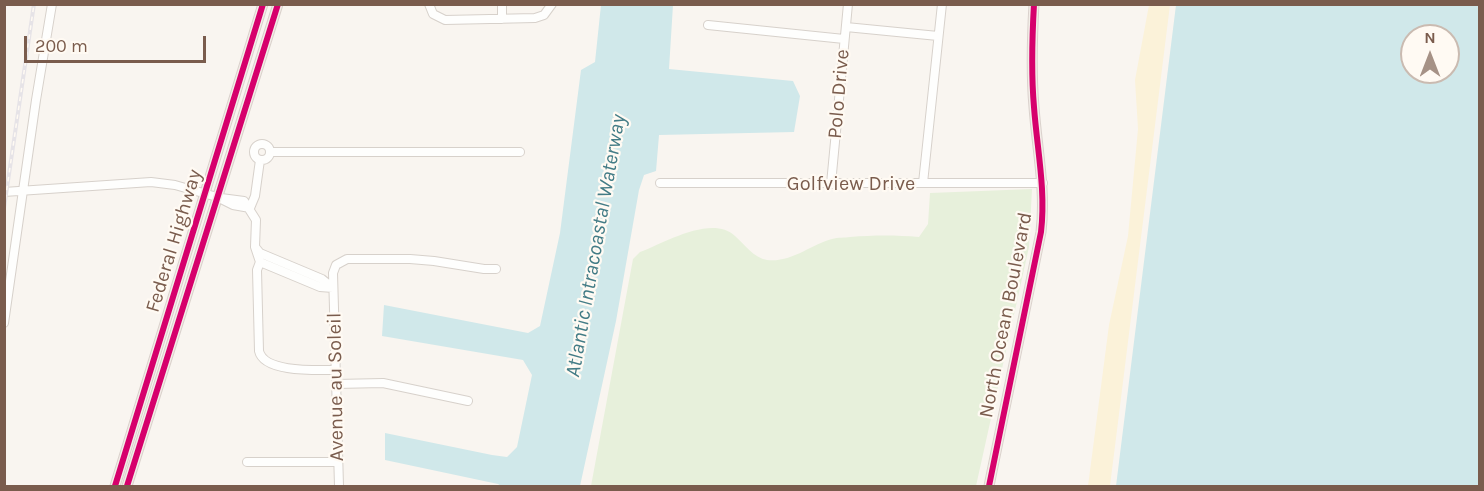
<!DOCTYPE html>
<style>
body{margin:0}
#map{position:relative;width:1484px;height:491px;overflow:hidden;background:#f9f5f0;font-family:Karla,sans-serif}
canvas{display:block}
.frame{position:absolute;inset:0;border:6px solid #7a5c4d;pointer-events:none}
.north{position:absolute;left:1400px;top:24px;width:60px;height:60px;box-sizing:border-box;background:#fffaf3;border:2px solid #cabbb1;border-radius:50%;rotate:0deg;font-size:16px;font-weight:700;line-height:24px;text-align:center;color:#7a5c4d}
.north::after{content:'';display:block;margin:auto;width:21px;height:27px;background:#a69286;clip-path:polygon(50% 0,100% 100%,50% 72%,0 100%)}
.scale{position:absolute;left:24px;top:36px;width:182px;height:27px;box-sizing:border-box;border:3px solid #7a5c4d;border-top:0;padding-left:8px;font-size:18px;line-height:21px;white-space:nowrap;color:#7a5c4d;-webkit-text-stroke:4px #fffaf3;paint-order:stroke}
</style>
<div id="map">
<canvas width="1484" height="491"></canvas>
<div class="frame"></div>
<div class="north">N</div>
<div class="scale">200 m</div>
</div>
<script>
const ctx = document.querySelector('canvas').getContext('2d');
ctx.lineJoin = 'round';
function fillPath(path, color) {
  ctx.fillStyle = color;
  ctx.fill(path, 'evenodd');
}
function trace(path, color, width, dash) {
  ctx.strokeStyle = color;
  ctx.lineWidth = width;
  ctx.lineCap = dash ? 'butt' : 'round';
  ctx.setLineDash(dash || []);
  ctx.stroke(path);
}
function label(font, color, halo, rows, align = 'center') {
  ctx.font = font + ' Karla,sans-serif';
  ctx.lineWidth = 4.5;
  ctx.setLineDash([]);
  ctx.textBaseline = 'middle';
  ctx.strokeStyle = halo;
  ctx.fillStyle = color;
  for (const [text, x, y, turn = 0] of rows) {
    ctx.save();
    ctx.translate(x, y);
    ctx.rotate((+turn || 0) * Math.PI / 180);
    ctx.textAlign = isNaN(turn) ? turn : align;
    if (halo) ctx.strokeText(text, 0, 0);
    ctx.fillText(text, 0, 0);
    ctx.restore();
  }
}
const green = new Path2D(`
 M1032 189 1029 247 976 486H591L633 259 640 252C664 243 712 214 735 236 744 244 754 258 767 260 791 263 812 244 832 239 838 237 845 238 850 237 874 235 896 235 919 237L928 224 930 193Z`);
const sand = new Path2D(`
 M1149 5H1170L1110 486H1088L1109 325 1128 236 1138 129 1135 80Z`);
const water = new Path2D(`
 M601 5H673L669 69 793 81 800 96 794 132 659 135 656 171 644 175 639 190 616 321 580 486H501L498 484 385 460V433L492 455 507 457 517 447 532 375 523 360 382 336 384 305 528 333 540 326 560 233 581 70 595 62Z
 M1176 5H1479V486H1116ZM1412 36H1448V72H1412Z`);
const minor = new Path2D(`
 M429 4 433 14 445 20 535 18 544 15 552 4
 M502 4V19
 M708 25 844 39
 M846 27 938 36
 M254 152a8 8 0 1 1 16 0a8 8 0 1 1-16 0Z
 M270 152H520
 M660 183H1043
 M923 183 942 4
 M831 184 848 4
 M4 192 151 182 175 185 217 197 233 205 250 208
 M221 198 244 201 256 220 255 247 260 262 320 287 333 288
 M250 208 255 196 260 160
 M256 248 260 253 322 279 332 287
 M260 262 257 270 259 351C264 373 317 370 336 370
 M4 323 36 100 52 4
 M336 384 383 383 468 401
 M247 462H338
 M339 486 333 273 336 265 347 259H410L434 261 484 269H496`);
const major = new Path2D(`
 M115 486 263 4
 M127 486 278 4
 M989 486 1041 232C1046 190 1037 149 1034 107 1031 73 1032 39 1034 4`);
const rail = new Path2D(`
 M4 208 34 4`);
const cycleway = new Path2D(`
 M115 486 263 4
 M127 486 278 4
 M989 486 1041 232C1046 190 1037 149 1034 107 1031 73 1032 39 1034 4`);
const streetNames = [
 ["Polo Drive",839,94,-85],
 ["Golfview Drive",851,184],
 ["Federal Highway",174,241,-73],
 ["North Ocean Boulevard",1006,315,-79],
 ["Avenue au Soleil",336,387,-91]
];
const waterNames = [
 ["Atlantic Intracoastal Waterway",596,246,-80]
];
fillPath(green, '#e7f0db');
fillPath(sand, '#fbf2d9');
fillPath(water, '#d0e8ea');
trace(minor, '#d7d1cb', 10);
trace(major, '#dad1cc', 11);
trace(minor, '#fefefd', 8);
trace(major, '#f3eee8', 9);
trace(rail, '#e6e3e7', 4);
trace(rail, '#fffaf3', 1.5, [4.5]);
trace(cycleway, '#d6006c', 6);
label('20px', '#7a5c4d', '#fffaf3', streetNames);
label('italic 21px', '#437c86', '#fffaf3', waterNames);
</script>
